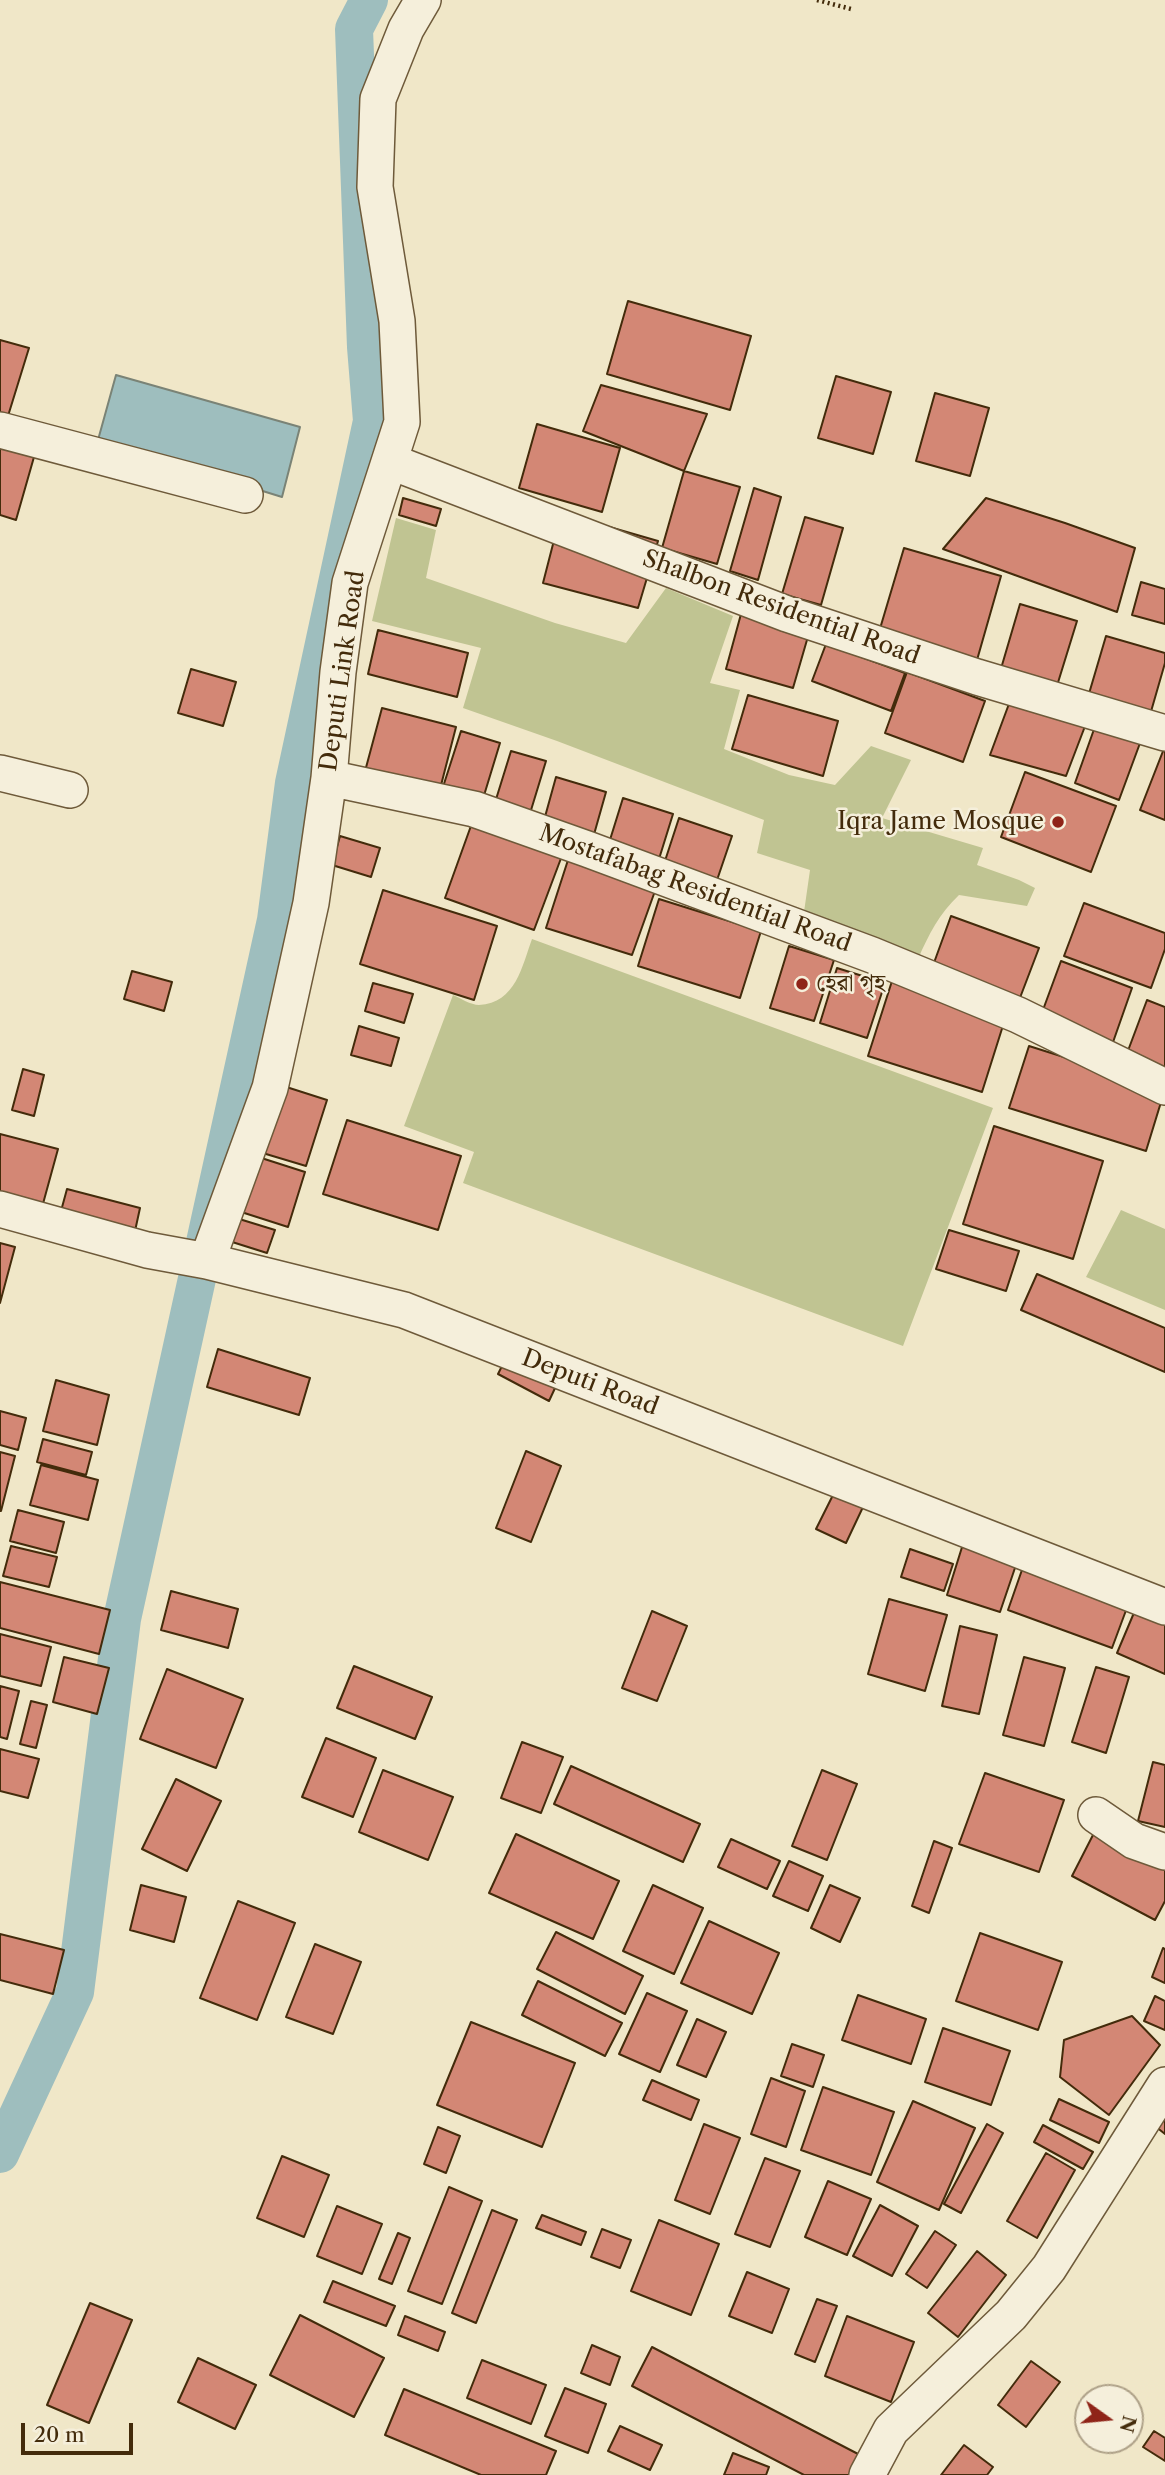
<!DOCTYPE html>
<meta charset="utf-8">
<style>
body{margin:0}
#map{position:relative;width:1165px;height:2475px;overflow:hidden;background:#f0e7c8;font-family:"Libre Caslon Text",serif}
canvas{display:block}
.north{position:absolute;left:1074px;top:2384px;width:70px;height:70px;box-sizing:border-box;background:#f5efdb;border:2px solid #aea188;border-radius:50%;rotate:105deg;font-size:19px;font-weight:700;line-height:28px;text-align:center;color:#432b0b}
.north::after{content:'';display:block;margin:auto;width:24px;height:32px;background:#8f2418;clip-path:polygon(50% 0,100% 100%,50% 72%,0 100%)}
.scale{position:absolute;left:21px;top:2423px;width:112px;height:32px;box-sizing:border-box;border:4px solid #432b0b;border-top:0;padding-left:9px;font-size:21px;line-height:24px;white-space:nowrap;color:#432b0b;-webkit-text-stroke:5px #f5efdb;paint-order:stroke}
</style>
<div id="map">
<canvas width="1165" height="2475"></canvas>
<div class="north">N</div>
<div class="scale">20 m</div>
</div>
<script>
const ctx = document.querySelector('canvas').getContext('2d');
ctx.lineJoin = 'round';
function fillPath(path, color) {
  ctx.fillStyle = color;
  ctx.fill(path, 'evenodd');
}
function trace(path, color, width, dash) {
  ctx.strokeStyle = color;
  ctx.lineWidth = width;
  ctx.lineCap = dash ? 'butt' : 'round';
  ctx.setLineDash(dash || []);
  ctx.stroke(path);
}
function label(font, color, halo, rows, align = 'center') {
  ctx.font = font + ' "Libre Caslon Text","Noto Serif Bengali",serif';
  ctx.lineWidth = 5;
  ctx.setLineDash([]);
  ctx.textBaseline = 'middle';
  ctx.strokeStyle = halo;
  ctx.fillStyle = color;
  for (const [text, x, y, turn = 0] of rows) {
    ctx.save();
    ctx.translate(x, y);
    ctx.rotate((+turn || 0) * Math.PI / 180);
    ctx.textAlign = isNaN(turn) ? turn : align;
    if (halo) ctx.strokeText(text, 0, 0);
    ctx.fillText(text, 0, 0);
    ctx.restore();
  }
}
const green = new Path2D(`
 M396 518 436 530 426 578 555 623 626 643 666 588 733 616 710 683 740 690 724 749 789 775 835 785 871 746 911 760 882 818 983 848 977 865 1019 880 1035 888 1027 906 959 895C939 914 929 934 918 959L803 919 810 870 757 853 764 820 557 741 463 708 481 648 372 621Z
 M532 939 993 1108 903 1346 463 1183 474 1152 404 1126 453 995C460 998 471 1005 479 1005 516 1003 522 966 532 939Z
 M1121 1210 1165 1229V1310L1086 1277Z`);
const water = new Path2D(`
 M116 375 300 427 282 497 98 440Z`);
const canal = new Path2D(`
 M0 2154 75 1992 122 1619 276 920 294 783 372 421 366 347 354 29 369 0`);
const building = new Path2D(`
 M628 301 751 336 730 410 607 374Z
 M0 340 29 348 8 416 0 414Z
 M836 376 891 392 873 454 818 438Z
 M601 385 707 414 684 471 583 431Z
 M935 393 989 408 970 476 916 461Z
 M537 424 620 448 602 512 519 488Z
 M0 440 36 450 16 520 0 515Z
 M684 471 740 487 717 564 662 548Z
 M754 488 781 497 758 580 730 571Z
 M403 498 441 509 436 526 399 515Z
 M986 498 1065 523 1135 548 1117 612 943 549Z
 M561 513 658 541 638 608 543 583Z
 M805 517 843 528 821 605 782 594Z
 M904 548 1001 576 977 660 879 632Z
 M1141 582 1165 589V624L1132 615Z
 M1020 604 1077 621 1056 689 1000 672Z
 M741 614 809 633 793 688 726 669Z
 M378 630 468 653 457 697 368 674Z
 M1106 636 1165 653V663L1150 715 1088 697Z
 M826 644 905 673 891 711 812 681Z
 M191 669 236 682 223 726 178 713Z
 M907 672 985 701 963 762 885 733Z
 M1013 693 1087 721 1066 776 990 755Z
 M748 695 838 721 823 776 732 749Z
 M382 708 456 727 439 793 364 775Z
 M1098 718 1143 735 1119 800 1075 783Z
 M461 731 500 743 482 802 442 790Z
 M1165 746V820L1140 810Z
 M511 751 546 761 528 820 493 809Z
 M1025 772 1116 806 1091 872 1001 837Z
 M556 777 606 792 593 838 543 824Z
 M623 798 673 814 659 859 609 843Z
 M679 818 732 836 716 883 663 867Z
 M472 823 563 853 534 930 445 898Z
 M340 836 380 848 371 877 332 865Z
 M568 860 655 891 632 955 546 928Z
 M383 890 497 926 474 1000 360 964Z
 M659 899 761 931 740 998 638 966Z
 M1084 903 1165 933V949L1151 988 1064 956Z
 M951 916 1039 948 1018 1003 931 971Z
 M789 946 834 960 814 1021 770 1008Z
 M1061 961 1132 988 1112 1045 1040 1018Z
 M837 968 885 983 867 1038 820 1023Z
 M132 971 172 982 164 1011 124 999Z
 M892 981 1006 1016 982 1092 868 1056Z
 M373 983 413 994 404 1023 365 1011Z
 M1147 1000 1165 1007V1070L1126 1056Z
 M359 1026 399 1038 391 1066 351 1055Z
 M1029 1046 1165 1089 1146 1151 1009 1108Z
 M23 1069 44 1075 34 1116 12 1110Z
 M277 1084 327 1100 306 1166 256 1151Z
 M347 1120 461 1156 438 1230 323 1194Z
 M994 1126 1103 1161 1073 1259 963 1224Z
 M0 1134 58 1149 41 1211 0 1201Z
 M252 1155 305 1172 288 1227 235 1210Z
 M67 1189 140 1208 135 1231 61 1211Z
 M236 1218 275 1230 267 1253 229 1241Z
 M949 1230 1019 1251 1006 1291 936 1269Z
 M0 1243 15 1247 0 1303Z
 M1037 1274 1165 1328V1372L1021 1310Z
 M218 1349 310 1378 299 1415 207 1387Z
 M505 1360 556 1386 549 1401 498 1374Z
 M56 1380 109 1395 97 1445 43 1431Z
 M0 1411 26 1418 18 1450 0 1445Z
 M43 1439 92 1452 86 1475 37 1462Z
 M526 1451 561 1466 531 1542 496 1528Z
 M0 1452 15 1456 1 1511H0Z
 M41 1465 98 1480 88 1520 30 1505Z
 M834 1493 863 1507 846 1543 816 1529Z
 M18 1510 64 1522 56 1553 10 1541Z
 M963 1544 1017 1562 1000 1612 947 1595Z
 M11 1546 57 1557 49 1587 3 1576Z
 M910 1549 953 1564 944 1591 901 1577Z
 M1023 1567 1128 1605 1112 1648 1008 1610Z
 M0 1582 110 1610 99 1654 0 1628Z
 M171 1591 238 1609 228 1648 161 1630Z
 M889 1599 947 1615 925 1691 868 1674Z
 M1136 1608 1165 1621V1674L1117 1653Z
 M652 1611 687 1626 657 1701 622 1688Z
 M960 1626 997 1635 979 1714 942 1706Z
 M0 1634 51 1647 41 1686 0 1676Z
 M64 1657 109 1668 97 1714 53 1702Z
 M1024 1657 1065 1668 1044 1746 1003 1735Z
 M354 1666 432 1697 415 1739 337 1708Z
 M1096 1667 1129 1677 1106 1753 1072 1742Z
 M167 1669 243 1699 216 1768 140 1739Z
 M0 1686 19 1691 7 1739 0 1737Z
 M31 1701 47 1705 36 1748 20 1744Z
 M326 1738 376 1758 353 1817 302 1797Z
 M522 1742 563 1757 541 1813 501 1798Z
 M0 1749 39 1759 28 1798 0 1791Z
 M1153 1762 1165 1765V1827L1138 1821Z
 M571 1766 700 1824 683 1862 554 1804Z
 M383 1770 453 1797 428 1860 359 1832Z
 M822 1770 857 1784 827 1860 792 1846Z
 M985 1773 1064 1800 1039 1872 959 1844Z
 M176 1779 221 1801 187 1871 142 1849Z
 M1094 1833 1165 1870V1901L1155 1920 1072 1876Z
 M516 1834 619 1881 593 1939 489 1893Z
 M731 1839 780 1861 767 1889 718 1867Z
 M934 1841 952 1848 929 1913 912 1906Z
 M789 1861 823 1876 808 1911 773 1896Z
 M141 1885 186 1897 174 1942 130 1930Z
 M653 1885 703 1908 674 1974 623 1951Z
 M830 1885 860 1898 840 1942 811 1928Z
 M238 1901 295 1923 257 2020 200 1998Z
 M709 1921 779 1953 752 2014 681 1983Z
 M556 1932 643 1976 625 2014 537 1969Z
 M980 1933 1062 1962 1038 2030 956 2001Z
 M0 1934 64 1950 53 1994 0 1980Z
 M315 1944 361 1962 333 2034 286 2017Z
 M1163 1948 1165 1949V1983L1152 1977Z
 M538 1981 622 2023 605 2056 522 2015Z
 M647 1993 687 2011 660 2072 619 2054Z
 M858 1995 926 2019 911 2064 842 2040Z
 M1155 1996 1165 2001V2030L1144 2021Z
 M1132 2016 1160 2045 1109 2115 1060 2077 1064 2040Z
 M697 2019 726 2032 706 2077 677 2065Z
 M471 2022 575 2063 542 2147 437 2105Z
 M943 2028 1010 2051 991 2105 925 2082Z
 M792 2044 824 2055 813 2087 781 2076Z
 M771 2078 805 2091 786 2147 751 2134Z
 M652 2080 699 2100 691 2120 643 2100Z
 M823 2087 894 2112 871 2175 801 2150Z
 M1059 2099 1109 2122 1099 2143 1050 2120Z
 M913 2101 975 2128 939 2210 877 2182Z
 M1165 2102V2134L1150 2122Z
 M704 2124 740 2138 710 2214 675 2200Z
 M987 2124 1003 2133 961 2213 944 2204Z
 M1043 2125 1093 2152 1083 2169 1034 2142Z
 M438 2127 460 2136 446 2173 424 2164Z
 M1046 2153 1075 2170 1037 2238 1007 2221Z
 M282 2156 329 2175 304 2237 257 2218Z
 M765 2158 800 2171 770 2247 735 2234Z
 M828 2181 871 2199 847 2255 805 2237Z
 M449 2187 482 2201 442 2304 408 2291Z
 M880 2205 918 2226 892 2276 853 2256Z
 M337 2206 382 2224 362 2274 317 2256Z
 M492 2210 517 2220 476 2323 452 2313Z
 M542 2215 586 2232 581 2245 536 2228Z
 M659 2220 719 2244 691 2315 631 2291Z
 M602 2229 631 2240 620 2268 591 2257Z
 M935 2231 956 2245 927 2288 906 2274Z
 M398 2233 410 2238 392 2284 379 2279Z
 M977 2251 1006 2275 958 2337 928 2313Z
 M747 2272 789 2289 772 2333 729 2316Z
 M333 2281 395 2306 386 2326 324 2302Z
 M817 2299 837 2306 815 2362 795 2354Z
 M90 2303 132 2320 89 2423 47 2405Z
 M300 2315 384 2358 354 2417 270 2375Z
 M405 2316 445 2332 438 2351 398 2335Z
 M847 2316 914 2342 891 2402 825 2376Z
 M592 2345 620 2357 610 2385 581 2373Z
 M652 2347 860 2455 849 2475H804L632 2386Z
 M198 2358 256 2385 235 2429 178 2402Z
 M482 2360 546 2385 531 2424 467 2398Z
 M1031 2361 1060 2382 1026 2427 998 2405Z
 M565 2388 606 2404 588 2453 545 2436Z
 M404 2389 556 2451 546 2475H481L385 2435Z
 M620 2426 662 2445 650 2470 608 2451Z
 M1154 2431 1165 2438V2461L1143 2447Z
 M964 2445 993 2467 987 2475H941Z
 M733 2453 769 2467 766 2475H724Z`);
const path = new Path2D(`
 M817 0 851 9`);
const minor = new Path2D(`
 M0 430 245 495
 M402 466 787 614 977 677 1165 733
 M0 773 70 790
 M329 778 474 809 587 849 872 955 1018 1015 1165 1087
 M0 1209 147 1250 207 1261 404 1310 1165 1607
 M207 1261 270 1088 311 903 329 778 338 672 350 583 402 422 397 321 375 187 378 99 406 29 423 0
 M1096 1815 1134 1841 1165 1852
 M867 2475 891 2430 1011 2315 1049 2268 1165 2085`);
const markers = [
 [1058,822,7,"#8f2418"],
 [802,984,7,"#8f2418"]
];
const streetNames = [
 ["Shalbon Residential Road",781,608,20],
 ["Deputi Link Road",343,671,-82],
 ["Mostafabag Residential Road",695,889,20],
 ["Deputi Road",590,1383,21]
];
const poiNames = [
 ["Iqra Jame Mosque",1044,822],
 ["হেরা গৃহ",816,984,"left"]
];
fillPath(green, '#c0c492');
fillPath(water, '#9ebebe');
trace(water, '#7a8376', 2);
trace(canal, '#9ebebe', 38);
fillPath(building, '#d38775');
trace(building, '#432b0b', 2);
trace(minor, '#6e5a3a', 38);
trace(path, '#432b0b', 4.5, [2, 3.5]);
trace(minor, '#f5efdb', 35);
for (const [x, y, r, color] of markers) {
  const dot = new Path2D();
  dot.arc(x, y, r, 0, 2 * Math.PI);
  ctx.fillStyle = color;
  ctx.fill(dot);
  trace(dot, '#f5efdb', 2.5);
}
label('24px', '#432b0b', '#f5efdb', streetNames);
label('24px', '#432b0b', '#f5efdb', poiNames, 'right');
</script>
